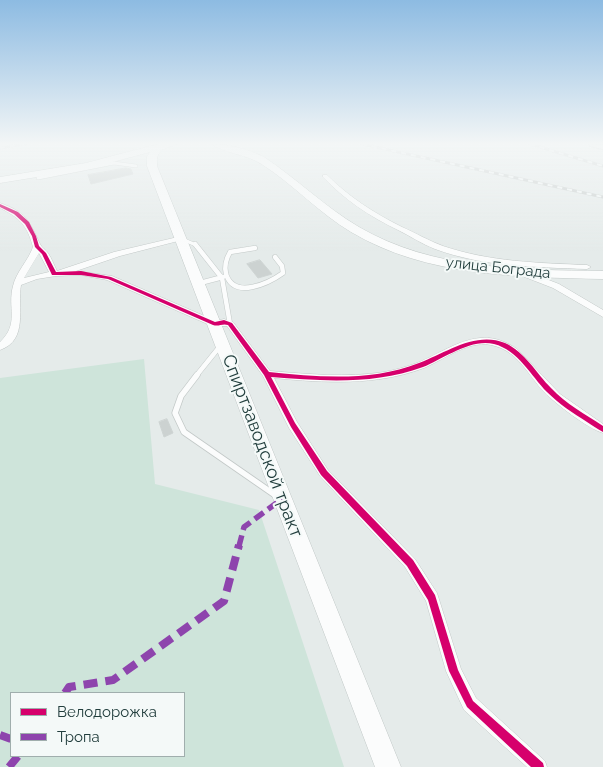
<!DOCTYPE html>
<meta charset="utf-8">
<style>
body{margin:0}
#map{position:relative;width:603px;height:767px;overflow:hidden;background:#e5ebea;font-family:Raleway,sans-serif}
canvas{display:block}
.legend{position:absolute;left:10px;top:692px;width:175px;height:65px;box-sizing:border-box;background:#f4f9f8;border:1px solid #a0aead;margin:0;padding:6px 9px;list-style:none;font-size:15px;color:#223e3d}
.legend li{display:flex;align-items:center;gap:10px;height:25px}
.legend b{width:25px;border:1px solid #a0aead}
</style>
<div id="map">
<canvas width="603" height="767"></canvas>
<ul class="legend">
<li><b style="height:6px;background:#d6006c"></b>Велодорожка</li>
<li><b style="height:6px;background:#8e44ad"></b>Тропа</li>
</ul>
</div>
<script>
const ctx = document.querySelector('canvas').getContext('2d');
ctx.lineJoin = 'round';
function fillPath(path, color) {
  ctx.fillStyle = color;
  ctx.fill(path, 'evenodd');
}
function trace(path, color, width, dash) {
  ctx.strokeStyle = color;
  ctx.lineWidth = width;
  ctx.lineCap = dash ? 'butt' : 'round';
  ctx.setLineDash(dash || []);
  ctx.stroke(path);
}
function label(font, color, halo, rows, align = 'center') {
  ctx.font = font + ' Raleway,sans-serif';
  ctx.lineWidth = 4;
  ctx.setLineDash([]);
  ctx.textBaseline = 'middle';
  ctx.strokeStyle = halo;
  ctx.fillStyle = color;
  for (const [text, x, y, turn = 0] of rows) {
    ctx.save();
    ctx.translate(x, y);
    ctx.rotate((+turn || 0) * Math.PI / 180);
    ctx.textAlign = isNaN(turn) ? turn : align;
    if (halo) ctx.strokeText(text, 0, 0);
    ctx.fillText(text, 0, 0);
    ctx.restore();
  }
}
const green = new Path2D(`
 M144 359 155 484 259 510 344 767H0V378ZM11 693H184V756H11Z`);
const building = new Path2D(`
 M126 168 131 169 133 174 91 184 88 175Z
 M260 260 272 274 258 278 247 264Z
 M167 419 173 433 164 437 159 422Z`);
const serviceFar2 = new Path2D(`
 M38 178 114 163 136 166
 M182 239 196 245`);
const serviceFar1 = new Path2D(`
 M195 244 222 278 230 324
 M255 248 230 252C226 259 224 266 226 274 234 300 269 283 283 273L282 266 275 257
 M200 283 223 277
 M196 376 221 345`);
const service = new Path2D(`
 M197 375 181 396 175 413 184 432 275 495`);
const minor = new Path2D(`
 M323 175H327C349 197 374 213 402 227 416 233 429 241 443 246 490 262 539 263 587 265L591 267 587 269C536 267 484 267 435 249 422 244 410 236 398 230 369 216 345 200 323 177Z
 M0 203C26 212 29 221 40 244 42 248 46 250 48 253 52 259 54 265 57 271L114 252 182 236V240L120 256 76 271 112 276 216 321 224 319 233 322 270 371C308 374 346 378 384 372 395 370 406 367 417 363 440 354 463 336 489 338 499 339 508 343 517 349L560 394 603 424V433C587 428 556 404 544 392 529 376 518 352 495 346 471 338 445 359 424 368 376 386 325 383 274 378L297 422 328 470 415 559 437 593 461 669 476 698 545 761 547 767H527L464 710 446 671 426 601 405 567 320 476 289 428 263 376 227 326H212L107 280 81 275 56 276 37 279 21 285C17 307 29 340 0 350V342C20 323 7 308 13 286 16 272 28 261 33 247 27 225 20 218 0 208ZM39 253 49 272 24 278Z
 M517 270H523L559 284 603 310V317L553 288 517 274Z`);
const tertiary = new Path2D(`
 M589 144 603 145V149L590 146Z`);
const secondary = new Path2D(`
 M158 144H177L161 150 157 157V166L401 767H375L147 166V157L150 152 86 169 0 183V177L86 163Z
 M211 144C230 144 247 149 264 157 297 179 325 207 359 227 433 270 520 270 603 271V279C518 277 427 277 351 232 319 213 294 185 263 165 247 154 223 153 211 144Z`);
const rail = new Path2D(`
 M362 144 603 197
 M530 144 603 166
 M0 148 25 144`);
const quietFar1 = new Path2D(`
 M239 546 244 527 282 499`);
const quiet = new Path2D(`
 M65 693 69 687 113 680 224 601 239 545
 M0 735 11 739
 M9 767 18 756`);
const cycleway = new Path2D(`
 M0 204 18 212 29 222 36 236 39 246 46 253 56 272 81 271 111 277 215 322 224 320 232 323 269 372C319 377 371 382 419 363 446 353 475 331 505 343 525 352 536 373 551 388 566 404 585 414 603 426V432C597 429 592 425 587 422 573 413 559 404 547 392 531 376 518 350 494 344 471 338 443 359 423 367 374 385 322 381 271 377L295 423 327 471 413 560 435 595 458 670 473 701 543 763 544 767H531L467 707 449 671 428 600 407 566 321 475 291 427 264 375 228 325C222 323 219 327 213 325L108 279 81 275H52L42 254 35 247 32 236 25 224 14 214 0 207Z`);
const farStreetnames = [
 ["улица Бограда",498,268,6]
];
const streetNames = [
 ["Спиртзаводской тракт",262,446,69]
];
fillPath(green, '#cee4da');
fillPath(building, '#ccd2d1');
trace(building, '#ced4d3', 1);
trace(serviceFar2, '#c2c8c7', 4);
trace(serviceFar1, '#c2c8c7', 5.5);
trace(service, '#c2c8c7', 7);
trace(minor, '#c2c8c7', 1);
trace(tertiary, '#c2c8c7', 2);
trace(secondary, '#c1c8c7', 1);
trace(serviceFar2, '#fbfcfc', 3);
trace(serviceFar1, '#fbfcfc', 4.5);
trace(service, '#fbfcfc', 5.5);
fillPath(minor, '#fbfcfc');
fillPath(tertiary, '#fbfcfc');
fillPath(secondary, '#fbfcfc');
trace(rail, '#c7cccb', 3);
trace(rail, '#f4f9f8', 2, [5]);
trace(quietFar1, '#8e44ad', 5.5, [11, 5.5]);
trace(quiet, '#8e44ad', 8, [14, 8]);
fillPath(cycleway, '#d6006c');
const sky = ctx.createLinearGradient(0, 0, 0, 252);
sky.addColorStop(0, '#8dbbe2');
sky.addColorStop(0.57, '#f3f6f6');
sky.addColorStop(1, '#f3f6f600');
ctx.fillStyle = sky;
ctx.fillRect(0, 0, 603, 252);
label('15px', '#223e3d', '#f4f9f8', farStreetnames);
label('18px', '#223e3d', '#f4f9f8', streetNames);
</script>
